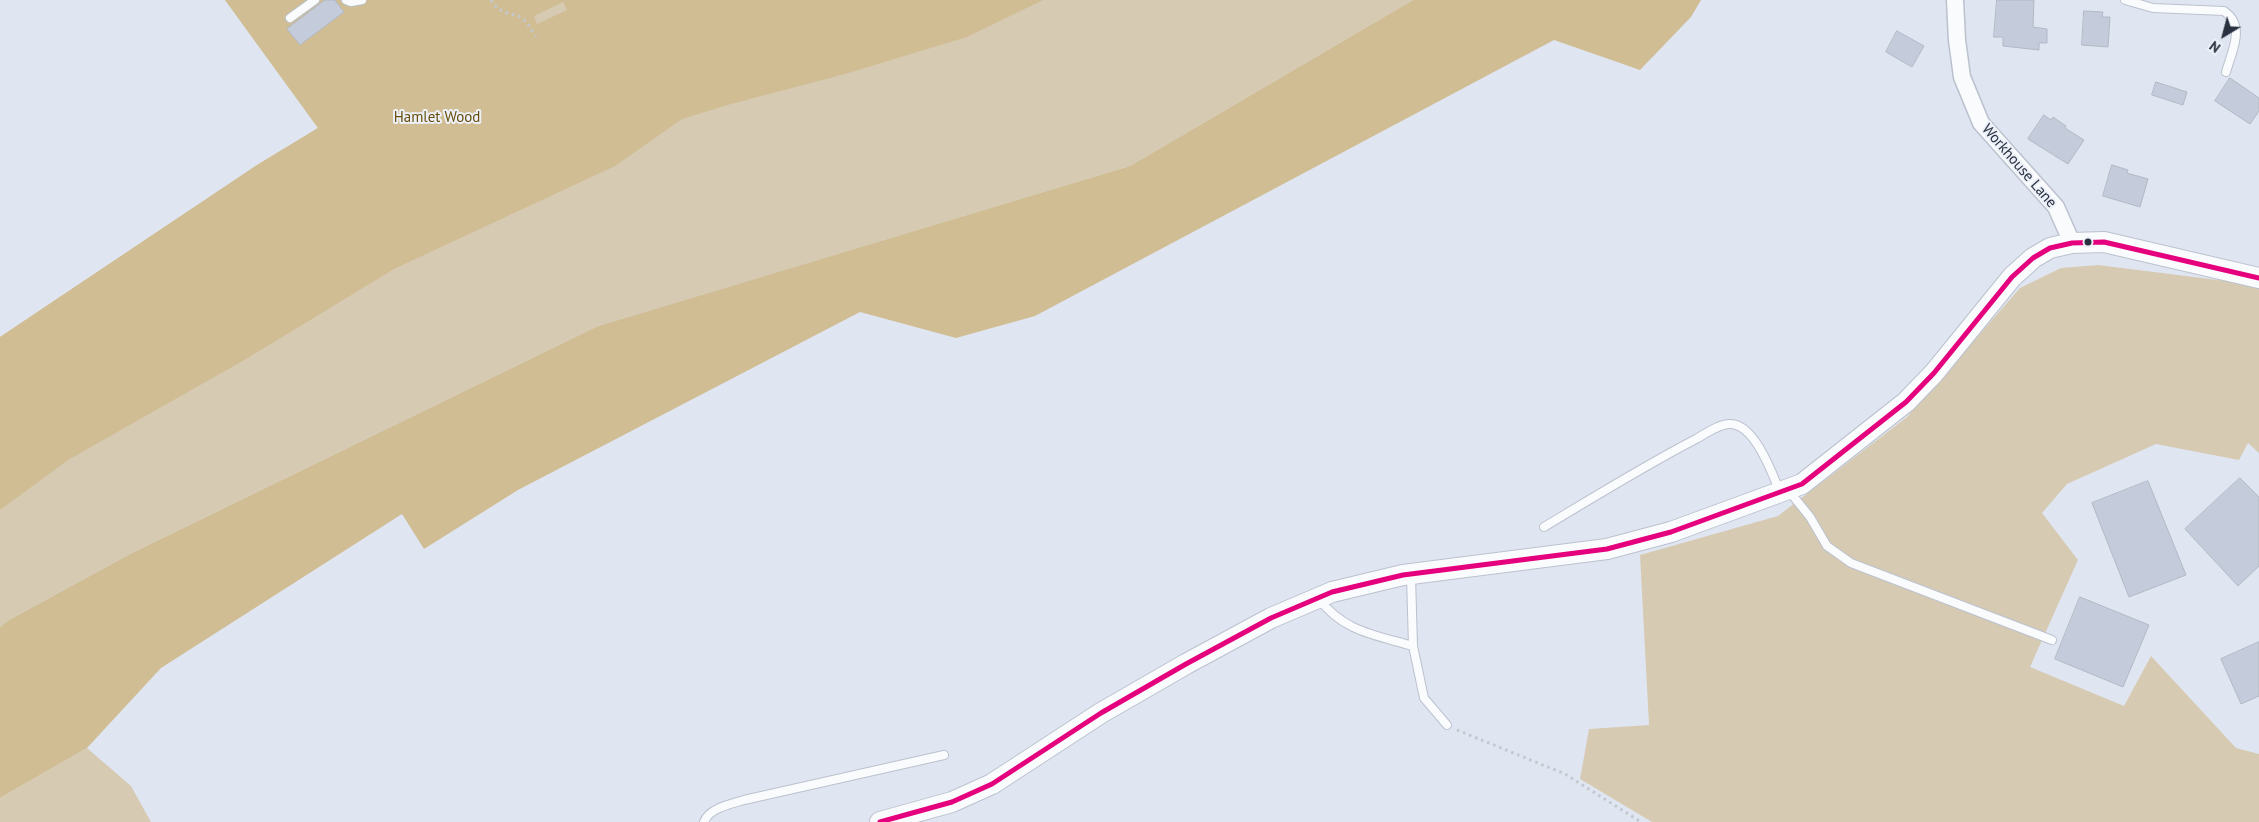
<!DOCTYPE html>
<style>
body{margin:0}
#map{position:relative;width:2259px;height:822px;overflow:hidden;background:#dfe6f2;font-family:"PT Sans",sans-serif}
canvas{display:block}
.north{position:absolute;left:2199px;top:10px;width:50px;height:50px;-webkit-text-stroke:4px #ecf0f8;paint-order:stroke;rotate:217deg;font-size:14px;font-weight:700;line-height:20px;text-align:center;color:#293140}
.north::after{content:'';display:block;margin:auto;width:18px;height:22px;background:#293140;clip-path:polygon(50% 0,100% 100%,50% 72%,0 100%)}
</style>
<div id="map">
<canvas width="2259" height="822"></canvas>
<div class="north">N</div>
</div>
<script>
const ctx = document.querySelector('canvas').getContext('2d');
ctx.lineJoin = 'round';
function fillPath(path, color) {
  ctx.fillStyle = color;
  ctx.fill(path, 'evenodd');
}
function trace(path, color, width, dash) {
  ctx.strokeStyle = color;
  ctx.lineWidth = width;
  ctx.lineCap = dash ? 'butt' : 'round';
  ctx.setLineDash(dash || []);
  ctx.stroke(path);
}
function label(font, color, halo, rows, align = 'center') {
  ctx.font = font + ' "PT Sans",sans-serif';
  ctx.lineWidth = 4;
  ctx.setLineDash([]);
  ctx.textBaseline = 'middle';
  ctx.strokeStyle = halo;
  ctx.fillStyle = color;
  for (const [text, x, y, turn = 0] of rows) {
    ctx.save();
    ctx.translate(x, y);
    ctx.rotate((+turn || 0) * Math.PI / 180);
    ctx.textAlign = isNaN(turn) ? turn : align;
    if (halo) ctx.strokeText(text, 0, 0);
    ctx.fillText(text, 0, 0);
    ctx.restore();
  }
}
const green = new Path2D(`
 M225 0H1413L1130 166 598 326 132 553 9 620 0 627V337L257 165 318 128Z
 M2098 265 2234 282 2259 288V453L2248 443 2239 460 2156 444 2067 484 2042 513 2078 560 2030 667 2124 706 2151 656 2236 748 2259 754V822H1652L1580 779 1589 729 1649 725 1640 555 1778 516 1907 417 2020 288 2061 268Z
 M87 748 131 786 151 822H0V798Z`);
const forest = new Path2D(`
 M225 0H1043L967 37 845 74 731 104 682 119 615 166 394 269 246 359 68 460 0 510V337L257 165 318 128ZM563 2 567 10 537 24 534 16Z
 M1413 0H1701L1691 17 1640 70 1554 40 1035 316 956 338 860 312 518 490 424 549 402 514 161 668 87 748 0 798V627L9 620 132 553 598 326 1130 166Z`);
const building = new Path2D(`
 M325 0H335L344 12 300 45 287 29Z
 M1997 0H2034L2033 27 2047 29V43H2039V50L2003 46V37H1994Z
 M2084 11 2103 12 2102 17H2110L2108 47 2082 45Z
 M1897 31 1924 46 1912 67 1886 52Z
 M2230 78 2259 98V111L2250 124 2215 101Z
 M2156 82 2187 92 2183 105 2152 95Z
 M2044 115 2051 120 2053 117 2066 126 2065 128 2084 140 2068 164 2028 139Z
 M2112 165 2128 170 2127 173 2148 179 2140 207 2103 196Z
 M2240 478 2259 497V566L2238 586 2185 529Z
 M2148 481 2186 575 2129 597 2092 503Z
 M2080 597 2149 625 2123 687 2055 659Z
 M2259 642V696L2241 704 2221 659Z`);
const path = new Path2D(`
 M491 0C502 18 515 11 524 20 529 24 531 31 536 36
 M1457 730 1565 774 1641 822`);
const service = new Path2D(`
 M346 0 351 2 362 0
 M2125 0 2153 8 2224 11C2246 26 2232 51 2226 72
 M290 18 315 0
 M1789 491 1810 517 1827 546 1851 563 2052 640
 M1544 527C1594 497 1644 466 1696 439 1705 434 1720 423 1731 424 1755 425 1772 473 1780 492
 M1411 576 1413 646 1424 698 1447 725
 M1319 599C1344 632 1376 635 1413 646
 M704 822C709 808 731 804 744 800L944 755`);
const minor = new Path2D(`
 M1955 0 1957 40 1962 77 1981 123 2056 207 2072 243`);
const tertiary = new Path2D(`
 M880 822 952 802 992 784 1101 713 1186 664 1271 618 1332 592 1403 575 1607 549 1671 532 1802 484 1906 402 1934 373 2012 277 2033 258 2050 248 2072 243 2104 242 2259 278`);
const bus1 = new Path2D(`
 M880 822 952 802 992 784 1101 713 1186 664 1271 618 1332 592 1403 575 1607 549 1671 532 1802 484 1906 402 1934 373 2012 277 2033 258 2050 248 2072 243 2104 242 2259 278`);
const markers = [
 [2088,242,4.5,"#293140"]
];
const parkNames = [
 ["Hamlet Wood",437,118]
];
const streetNames = [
 ["Workhouse Lane",2019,166,49]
];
fillPath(green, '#d7cab2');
fillPath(forest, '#d0bd94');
fillPath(building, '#c4ccdb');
trace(building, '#b2b8c4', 1);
trace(service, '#bbc2ce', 10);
trace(minor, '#bbc2ce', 19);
trace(tertiary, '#bbc2ce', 22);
trace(path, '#c4c7cd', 3, [2.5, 4]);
trace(service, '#fafbfd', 8);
trace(minor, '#fafbfd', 16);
trace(tertiary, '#fafbfd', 20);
trace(bus1, '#e5007d', 5);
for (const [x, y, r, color] of markers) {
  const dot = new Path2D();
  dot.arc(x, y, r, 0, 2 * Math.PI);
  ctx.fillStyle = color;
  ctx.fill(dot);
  trace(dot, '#ecf0f8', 2);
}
label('15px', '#684d0a', '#ecf0f8', parkNames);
label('15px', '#293140', '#ecf0f8', streetNames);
</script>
